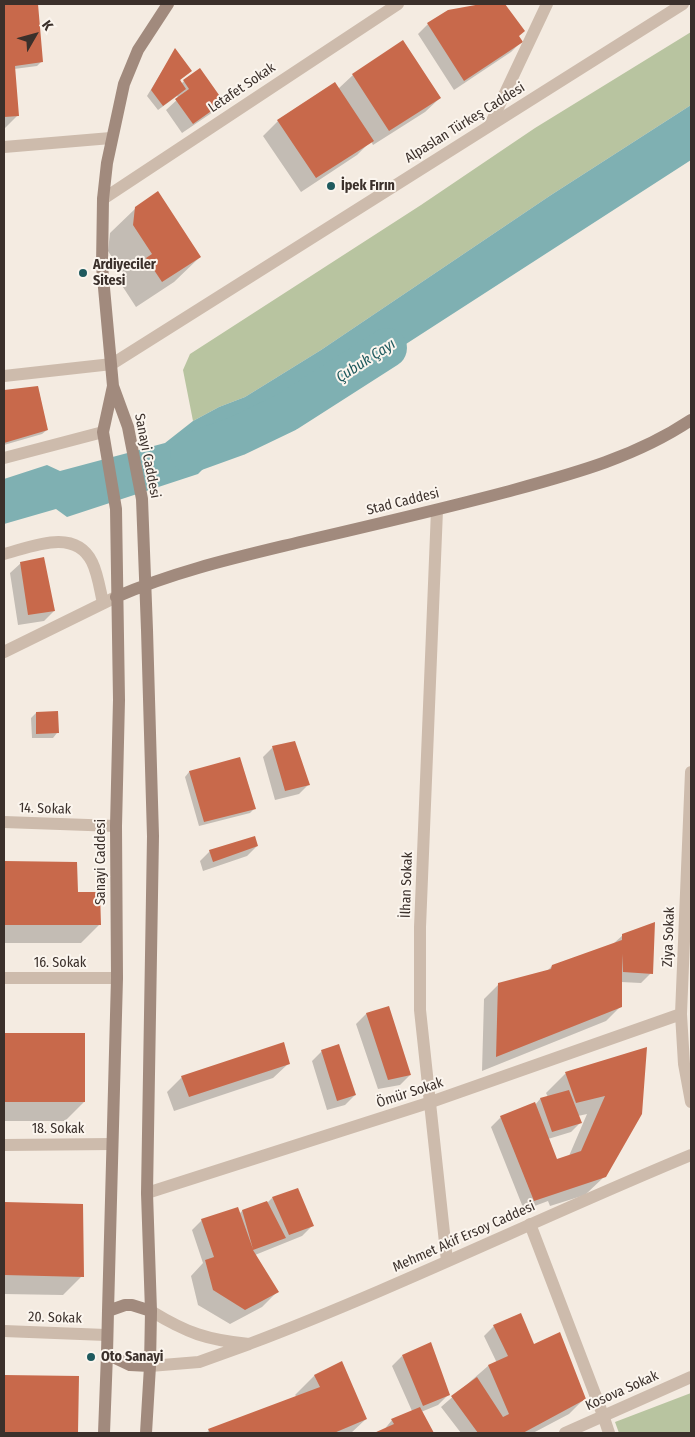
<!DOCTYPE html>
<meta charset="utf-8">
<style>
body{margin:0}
#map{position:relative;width:695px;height:1437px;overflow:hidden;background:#f4ebe1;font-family:"Fira Sans Condensed",sans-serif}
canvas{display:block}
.frame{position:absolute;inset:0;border:5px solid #3b302b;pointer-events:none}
.north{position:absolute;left:10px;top:10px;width:50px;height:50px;-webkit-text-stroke:4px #fbf5ee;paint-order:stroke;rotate:52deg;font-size:14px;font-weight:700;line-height:20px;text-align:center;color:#3b302b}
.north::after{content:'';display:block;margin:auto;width:18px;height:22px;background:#3b302b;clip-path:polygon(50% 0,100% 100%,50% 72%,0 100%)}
</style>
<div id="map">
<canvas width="695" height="1437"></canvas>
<div class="frame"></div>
<div class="north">K</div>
</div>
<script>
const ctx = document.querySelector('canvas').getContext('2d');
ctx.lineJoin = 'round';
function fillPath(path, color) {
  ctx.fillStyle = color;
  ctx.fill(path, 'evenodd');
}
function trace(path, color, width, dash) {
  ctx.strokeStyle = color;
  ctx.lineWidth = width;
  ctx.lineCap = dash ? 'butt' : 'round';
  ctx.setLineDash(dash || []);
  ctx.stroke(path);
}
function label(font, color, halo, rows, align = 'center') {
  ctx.font = font + ' "Fira Sans Condensed",sans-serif';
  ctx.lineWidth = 4;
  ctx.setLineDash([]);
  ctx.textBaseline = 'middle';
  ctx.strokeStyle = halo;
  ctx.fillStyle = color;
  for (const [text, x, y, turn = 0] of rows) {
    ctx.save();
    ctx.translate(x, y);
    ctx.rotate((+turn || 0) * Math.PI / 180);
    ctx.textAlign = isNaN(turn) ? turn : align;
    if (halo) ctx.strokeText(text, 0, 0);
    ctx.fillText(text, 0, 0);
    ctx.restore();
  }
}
const green = new Path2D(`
 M691 32V105L551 195 321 350 245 397 219 407 193 421 183 370 190 354 421 205 535 128Z
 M691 1393V1433H619L615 1422Z`);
const water = new Path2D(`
 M691 105V160L406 344 260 419 215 457 198 474 67 517 56 509 4 524V479L47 465 60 471 165 443 193 421 219 407 245 397 321 350 551 195Z`);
const shadow = new Path2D(`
 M4 4H36L42 61 37 66 14 69 18 115 4 129Z
 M488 4H503L523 31 518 36 521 42 511 52 454 90 418 34 428 24 448 11Z
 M175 50 181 84 184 81 223 102 213 112 182 133 166 110 179 98 177 96 158 110 147 96Z
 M353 75 440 98 425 112 373 145 371 141 357 155 301 192 263 136 278 121 338 89Z
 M136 208 200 257 174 282 136 307 121 284 126 279 108 251 110 233Z
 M38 387 47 430 42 434 4 445V391Z
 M21 563 54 611 44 621 18 625 10 573Z
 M36 713 57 733 53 738H32L31 718Z
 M273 747 309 784 299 794 275 800 263 757Z
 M239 758 254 809 250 813 199 826 185 777 189 772Z
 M257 846 247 856 203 871 200 861 210 851Z
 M4 862 76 863 77 893 100 924 81 943H4Z
 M623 935 651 973 641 983 621 982V1006L606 1021 482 1071 484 999 499 984 547 971 552 966 613 944Z
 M389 1008 410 1075 400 1085 378 1089 356 1024 366 1014Z
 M4 1034H84V1102L65 1121H4Z
 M646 1048 605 1176 585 1195 550 1206 548 1201 524 1210 491 1127 501 1117 535 1105 540 1099 548 1097 546 1093 565 1074ZM587 1114 569 1156 557 1161 548 1139 571 1132 581 1122 578 1116Z
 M322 1051 355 1095 345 1105 327 1110 312 1061Z
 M288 1064 273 1078 174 1111 167 1092 182 1077Z
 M272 1198 312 1226 302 1236 255 1255 277 1292 262 1307 230 1324 198 1305 191 1276 203 1263 192 1230 202 1220 239 1214 242 1211 267 1203Z
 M4 1203 82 1205V1276L63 1295 4 1294Z
 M494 1326 533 1344 584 1399 569 1414 533 1433H461L441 1407 488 1366 497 1363 484 1336Z
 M402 1356 448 1395 438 1405 421 1412 432 1433H377L383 1431 392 1420 412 1411 392 1366Z
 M341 1363 366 1419 351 1433H206L209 1430 297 1397 295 1395 314 1376Z
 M4 1376 78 1377 77 1433H4Z`);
const river = new Path2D(`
 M190 453 237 436 287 412 387 348`);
const building = new Path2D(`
 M4 4H38L43 62 15 66 19 116 4 117Z
 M481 4H505L525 31 519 36 523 42 464 81 427 23 448 10Z
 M403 40 441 98 389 131 352 74Z
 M175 48 192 71 180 80 186 89 163 106 151 90Z
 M200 68 224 102 193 124 175 99 189 89 183 80Z
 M335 82 374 141 316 178 277 120Z
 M158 191 201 257 162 282 146 258 152 254 133 225 135 207Z
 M38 386 48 430 4 443V390Z
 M44 557 55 611 28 615 20 562Z
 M58 711 59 733 36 734V712Z
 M295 741 310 785 285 791 272 746Z
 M240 757 256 809 204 822 189 771Z
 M255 836 258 846 213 862 209 850Z
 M4 861 77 862 78 892H100L101 925H4Z
 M655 922 653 974 623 972 622 954V1007L496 1057 498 983 551 969 552 965 622 940V934Z
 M389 1006 411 1075 388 1080 366 1013Z
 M4 1033H85V1102H4Z
 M284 1042 290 1064 189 1097 181 1076Z
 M339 1044 356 1095 337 1101 321 1050Z
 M647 1047 642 1114 606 1177 534 1201 500 1116 535 1102 557 1159 581 1151 605 1096 576 1103 565 1072Z
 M569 1090 582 1123 552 1132 540 1098Z
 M298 1188 314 1226 289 1235 272 1197Z
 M267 1201 286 1238 253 1250 279 1292 245 1310 213 1290 205 1260 214 1257 201 1219 238 1207 253 1249 242 1210Z
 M4 1202 83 1204 84 1277 4 1275Z
 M521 1313 534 1344 560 1332 586 1399 523 1433H478L451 1396 477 1377 503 1417 509 1414 488 1365 508 1356 493 1325Z
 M431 1342 450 1395 423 1406 402 1355Z
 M342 1361 367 1419 334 1433H210L208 1429 320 1387 314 1375Z
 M4 1375 79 1376 78 1433H4Z
 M420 1407 434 1433H374L394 1424 391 1419Z`);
const service = new Path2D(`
 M490 125 547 4
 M4 458 103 432
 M4 554C31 547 75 527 92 562 98 574 100 590 103 603
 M530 1224 603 1415`);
const minor = new Path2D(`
 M4 147 111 138
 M103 199 398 4
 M4 376 112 364
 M437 510 420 927V1010L447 1261
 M691 772 681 1014 684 1064 691 1102
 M4 822 116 826
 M4 978H117
 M4 1145 112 1144
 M147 1193 428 1103 681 1014
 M603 1415 609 1433
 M565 1433 691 1377`);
const tertiary = new Path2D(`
 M112 364 683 4
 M4 652 116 597
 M4 1331 106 1335
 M249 1344C399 1287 543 1216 691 1155
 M150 1366 199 1362 249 1344C207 1340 187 1333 151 1311`);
const secondary = new Path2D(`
 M113 386 128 427 142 499 147 630 153 836 147 1193 151 1311
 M116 597C175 571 238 557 300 542 369 526 438 510 506 492 572 474 634 458 691 420
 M125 1305H132L151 1311 150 1366 130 1365 107 1354 108 1311Z
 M108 1311 117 978 116 826 119 700 116 509 103 432 113 386 102 266 103 199 107 163 124 84 138 50 168 4
 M104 1433 107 1354
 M146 1433 150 1366`);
const markers = [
 [331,186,5,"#1f5a5e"],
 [83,273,5,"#1f5a5e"],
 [91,1357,5,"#1f5a5e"]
];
const streetNames = [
 ["Letafet Sokak",242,88,-34],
 ["Alpaslan Türkeş Caddesi",465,123,-32],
 ["Sanayi Caddesi",147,456,79],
 ["Stad Caddesi",403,502,-14],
 ["14. Sokak",45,809,2],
 ["Sanayi Caddesi",101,862,-90],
 ["İlhan Sokak",407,885,-88],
 ["Ziya Sokak",669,937,-88],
 ["16. Sokak",60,963],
 ["Ömür Sokak",410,1093,-18],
 ["18. Sokak",58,1129],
 ["Mehmet Akif Ersoy Caddesi",464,1237,-24],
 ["20. Sokak",55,1318,2],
 ["Kosova Sokak",622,1391,-24]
];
const poiNames = [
 ["İpek Fırın",341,186],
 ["Ardiyeciler",93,265],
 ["Sitesi",93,281],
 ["Oto Sanayi",101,1357]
];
const waterNames = [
 ["Çubuk Çayı",366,361,-33]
];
fillPath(green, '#b8c4a0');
fillPath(water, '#7fb0b2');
fillPath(shadow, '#0003');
trace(river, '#7fb0b2', 40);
fillPath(building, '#c8694b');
trace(service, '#cdbbac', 12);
trace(minor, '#cdbbac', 12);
trace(tertiary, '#cdbbac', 12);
trace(secondary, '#a18a7d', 12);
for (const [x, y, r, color] of markers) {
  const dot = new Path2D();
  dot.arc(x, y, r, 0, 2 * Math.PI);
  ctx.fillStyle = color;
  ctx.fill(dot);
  trace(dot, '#fbf5ee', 2);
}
label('14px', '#3b302b', '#fbf5ee', streetNames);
label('bold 14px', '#3b302b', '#fbf5ee', poiNames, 'left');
label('italic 15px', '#1f5a5e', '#fbf5ee', waterNames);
</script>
